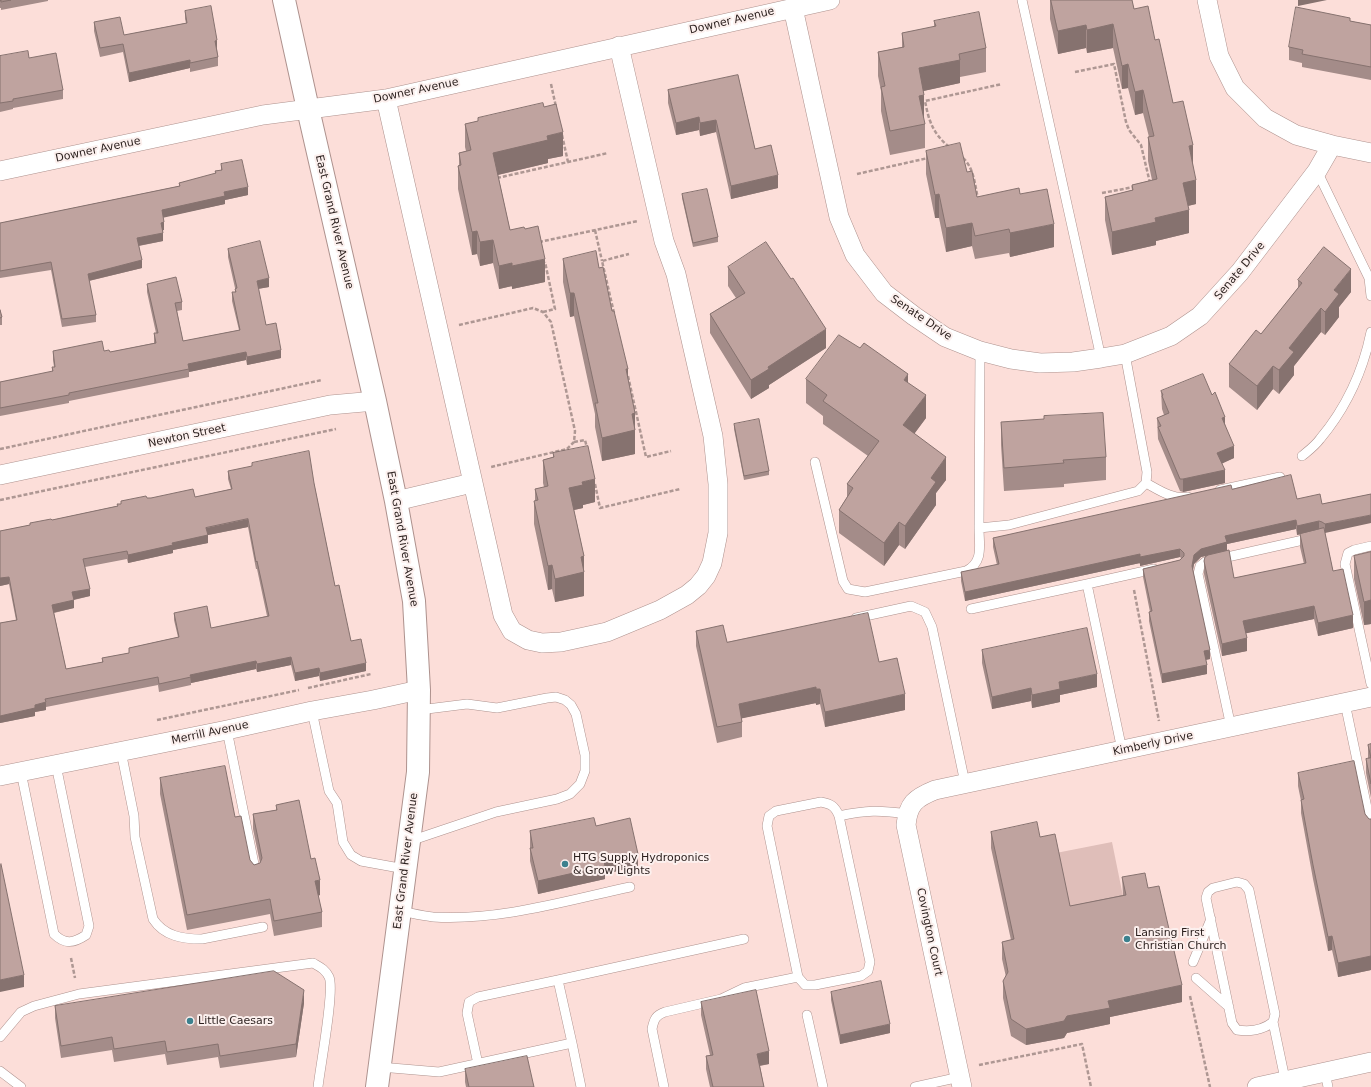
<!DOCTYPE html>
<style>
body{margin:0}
canvas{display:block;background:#fcded9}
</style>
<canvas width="1371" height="1087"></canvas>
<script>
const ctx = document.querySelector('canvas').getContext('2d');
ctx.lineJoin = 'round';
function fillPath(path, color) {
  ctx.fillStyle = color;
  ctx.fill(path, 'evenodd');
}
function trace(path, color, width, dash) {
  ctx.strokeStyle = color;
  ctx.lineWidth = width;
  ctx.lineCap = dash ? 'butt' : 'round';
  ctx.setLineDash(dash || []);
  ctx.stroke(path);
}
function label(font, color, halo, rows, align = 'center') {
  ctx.font = font + ' "DejaVu Sans",sans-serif';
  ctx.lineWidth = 4;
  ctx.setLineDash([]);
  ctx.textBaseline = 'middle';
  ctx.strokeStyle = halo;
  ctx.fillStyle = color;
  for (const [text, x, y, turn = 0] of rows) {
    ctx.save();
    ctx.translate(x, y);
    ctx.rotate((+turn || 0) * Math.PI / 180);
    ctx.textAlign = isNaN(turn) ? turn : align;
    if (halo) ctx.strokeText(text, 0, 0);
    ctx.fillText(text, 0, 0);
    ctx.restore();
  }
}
const green = new Path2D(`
 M1112 842 1126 911 1070 923 1056 853Z`);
const path = new Path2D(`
 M1075 72 1114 64 1126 122 1129 130 1141 145 1150 183H1148
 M551 84 556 107
 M562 135 568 162
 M949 147C933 133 929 122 925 101L1002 84
 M963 158C974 168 975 185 978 199
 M857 174 928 158
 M497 178 608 153
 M1102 193 1134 187
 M595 230 602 261
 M539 242 638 221
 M543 312 555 309 545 262
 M614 313 602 261 629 254
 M459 325 533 308 543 312 551 322 575 431 574 442 567 449 491 467
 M628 376 646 457 671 451
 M574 442 585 440 587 448
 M0 449 322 380
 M595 484 600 508 680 489
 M0 500 336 429
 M1134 590 1159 721
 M308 688 371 674
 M157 720 299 690
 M71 958 75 978
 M1190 996 1210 1087
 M979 1065 1082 1044 1091 1087`);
const service = new Path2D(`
 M1022 0 1101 358
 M1317 171 1369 278 1371 296
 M980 351 979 528 1009 525 1138 491 1146 483 1147 472 1125 354
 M1302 456C1308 451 1315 446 1320 439 1346 408 1363 371 1371 332
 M815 462 843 581 848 589 865 592 966 571C984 562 979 545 979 528
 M1146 483C1159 490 1173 500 1188 497
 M1220 490 1280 477
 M1371 546 1354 550 1348 553 1345 564 1371 684
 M1087 584 1154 569
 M971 609 1087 584 1122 750
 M856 618 911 606 925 612 932 627 965 783
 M1345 703 1371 827
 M312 711 329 791 337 803 343 842 351 855 361 861 405 869
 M1231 727 1198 574 1200 566 1205 562 1312 538
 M227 730 256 874
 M121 751 134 816 135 837 153 919C164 936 182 939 202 939L263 927
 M21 772 54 934C65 945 74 943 86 935L89 926 56 765
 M821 802C831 804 835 806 839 816L870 962 868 971 861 976 815 985H805L798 977 767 826 769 816 776 811Z
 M839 816C866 810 880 810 907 814
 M410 841 496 812 557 799 570 794 580 784 585 771V755L576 714 571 705 565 700 556 697 547 698 497 708 467 704 419 710
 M400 911C411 913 422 916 433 917 500 921 565 901 630 887
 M1193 962 1211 919
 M1196 978 1229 1007
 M558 980 744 939
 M807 1015 823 1087
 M1273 1022C1263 1030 1249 1032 1237 1030L1232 1023 1206 898 1208 892 1213 888 1237 882 1244 884 1249 890 1275 1014 1273 1022 1286 1084
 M0 1037 21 1012 34 1006 79 994 313 963C320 967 325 969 329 977 335 989 320 1068 318 1087
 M478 1064 467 1013 469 1002 478 997 558 980 572 1043
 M380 1067 439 1072 572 1043 581 1087
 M0 1071 21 1087
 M1325 1072 1328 1087
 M664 1087 652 1029C654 1019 656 1015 665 1012L721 999 744 988 798 977
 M915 1087 960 1077`);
const minor = new Path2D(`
 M1207 0 1219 56 1235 88 1265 118 1296 135 1332 145 1371 153
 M793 8 839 217 855 255 884 293 914 316 945 337 980 351 1011 359 1040 363 1073 362 1101 358 1125 354 1171 336 1200 316 1240 272 1317 171 1332 145
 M386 99 503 615 512 631 528 640 542 643 561 642 607 632 660 610 687 595 698 586 706 576 712 563 718 533V484L713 436 676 274 664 241 619 46
 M0 171 263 115 386 99 830 0
 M0 475 330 405 375 401
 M396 501 472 483
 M0 776 227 730 312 711 373 700 419 690
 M962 1087 906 825C908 804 915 798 935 790L1371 697
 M1257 1087 1371 1062`);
const primary = new Path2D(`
 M284 0 308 109 375 401 396 501 414 601 419 690 418 772 377 1087`);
const wall = new Path2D(`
 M0 0H48V1L1 10V8H0Z
 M1050 0H1132L1134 9 1155 40 1173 103 1193 165 1196 204 1188 206 1189 233 1156 241V245L1112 255 1105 220V197L1132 190V185L1152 180 1148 161V137H1149L1143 113 1135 115 1128 88 1122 89 1113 48 1087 53 1086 48 1058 54 1050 19Z
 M185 11 217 49 218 57V66L190 72V68L129 82 123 52 100 57 94 31V22L124 35 186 23 185 19Z
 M934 21 986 48V72L960 77V83L923 91 924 118H923L925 124V148L890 155 881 111V91L878 76V52L902 47V33L934 27Z
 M1350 21 1371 25V80L1302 67V63L1289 60V47Z
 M0 56 29 58 63 90V99L13 108V109L0 112Z
 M738 75 755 149 778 188 731 199 716 132 700 136 699 130 676 135 668 103V90Z
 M544 107 563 156 548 159V163L498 175 510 230 525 229 545 282 512 289V286L499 289 493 263 480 266 477 254 472 255 458 189V166L459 165V153L466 151 465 147V124L478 121V118Z
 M926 151 967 172 977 197 1020 194 1054 247 1010 257 1009 253 975 259 972 246 946 252 939 218H935L926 174Z
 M221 164 248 195 225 200V204L163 217 164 230H163V241L139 246 142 268 89 281 96 315V322L62 327 51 270 0 278V223L179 186V183L215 174V171L221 170Z
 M682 194 718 237V242L693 247 682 198Z
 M228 249 269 287 258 289 266 325 281 358 247 365 246 360 189 372V377L69 401V403L0 416V382L52 372V367H54L53 360V351H104L110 352 154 343V333H156L147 292V284L182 302V310L177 311 183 341 239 330 232 301V292H235V288L228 257Z
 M563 259 599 268 612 311 635 413V454L602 461 595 427V414L574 316 570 317 563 282Z
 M728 267 826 348 769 385V388L751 399 710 333V314L736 298 728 286Z
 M1298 280 1351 292 1339 307V317L1325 335 1321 332 1294 366V375L1279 394 1273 389 1257 410 1229 387V364L1261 334 1298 288Z
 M0 310 2 317V325H0Z
 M806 379 908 383 926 418 914 434 946 480 936 493V505L905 549 899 545 884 566 839 533V510L847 497V484L868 456 823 424V416L806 403Z
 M1161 391 1225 424 1234 458 1222 463 1225 483 1183 492 1180 491 1158 439 1157 418 1164 415 1162 409Z
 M1001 422 1106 457V480L1064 484V487L1004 491 1001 445Z
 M734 424 769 471V475L744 480 734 429Z
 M553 453 595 502 583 505V508L574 510 584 556V596L555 602 552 589 548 590 534 524V501H535V489L544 487 543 483V460L553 457Z
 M228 471 314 483 335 586 351 641 366 671 320 681 319 676 295 681 291 665 257 672 256 669 191 683V685L159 692 158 685 46 707V710L35 712V716L0 723V623L16 620 9 584 0 586V531L30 525 52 520 117 506 121 504V501L147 498 195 497 231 489 228 479ZM248 527 256 569H257L267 616 211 628 174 613V620L178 637 129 648V653L102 658V662L66 669 54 613 74 608V600L90 596 85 567 127 559 128 563 173 553V550L208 543V535Z
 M1232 489 1297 499 1322 504 1371 494 1325 533 1333 571 1353 628 1318 636 1314 619 1246 633 1247 651 1222 656 1204 574V561L1206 556 1201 557 1194 564 1193 570 1210 659 1206 660 1207 674 1162 683 1149 621V612H1150L1143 577V569L1180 560 1181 558 1180 557 1140 566V563L965 601 961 581V572L997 565 993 547V538ZM1296 529 1297 535 1300 534V547L1304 564 1234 578 1227 551V544Z
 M1371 552V624L1364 625 1354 579V556Z
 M696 631 727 642 879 662 905 710 825 727 820 704 816 705V703L742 718V737L717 743 696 646Z
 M982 650 1097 687 1060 695V702L1032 708 1031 701 992 709 982 663Z
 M1371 744V798L1366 773V759H1368V745Z
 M1298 773 1365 814 1369 819H1371V970L1338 977 1332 950 1328 951 1313 879 1301 813V801L1298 786Z
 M160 778 235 817 250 860 254 865 260 863 253 829V814L276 810V805L311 859 320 895 318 896 322 912V927L274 936 270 914 187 930 160 794Z
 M596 826 638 866 605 874V879L538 894 530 861V831Z
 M991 832 1040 837 1070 906 1123 895 1122 877 1148 888 1182 1002 1110 1017V1024L1067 1033 1064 1038 1026 1045 1011 1036 1003 998V981L1006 977 1002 959V942L1011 940 991 848Z
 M831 992 890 1033 840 1044 831 1000Z
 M701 1002 769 1064 760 1066 764 1087H710L706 1069V1056L710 1055 701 1015Z
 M304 1003 296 1057 220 1068 218 1057 167 1065 165 1054 114 1062 112 1050 61 1058 55 1018V1006Z
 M465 1069 534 1087H466L465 1082Z`);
const shadedWall = new Path2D(`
 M1298 0H1327L1298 6Z
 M1113 24V48L1087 53V30Z
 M1086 25V48L1058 54V31Z
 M217 40V49H215V41Z
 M190 60V68L129 82V73Z
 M960 60V83L919 92V68Z
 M1128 64V88L1122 89V66Z
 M1143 90V113L1135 115V92Z
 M924 95V118L919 119V96Z
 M699 117V130L676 135V123Z
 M716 120V132L700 136V123Z
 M563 132V156L548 159V163L493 176V153L547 136Z
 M1193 145V169L1189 146Z
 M778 175V188L731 199V186Z
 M1196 180V204L1183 207V183Z
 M248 187V195L225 200V204L162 218V210L224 192Z
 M939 194V218H935V195Z
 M1189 210V233L1156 241V245L1112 255V232L1155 218Z
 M164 222V230L161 231V223Z
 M972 223V246L946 252V228Z
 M1054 224V247L1010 257V233Z
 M477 231V254L472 255V232Z
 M163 233V241L137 246V238Z
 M493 240V263L480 266V242Z
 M545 259V282L512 289V266Z
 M142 260V268L88 281V274Z
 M512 263V286L499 289V266Z
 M1351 269V292L1339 307V317L1325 335V312L1334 290Z
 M269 278V287L257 289V281Z
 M570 293H574V316L570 317Z
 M1321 308V332L1294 366V375L1279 394V370L1289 348Z
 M826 329V348L769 385V388L751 399V380L768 367Z
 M281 350V358L247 365V357Z
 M246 352V360L189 372 188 364Z
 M1273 366V389L1257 410V386Z
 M626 369H628V392Z
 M908 374V397L904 380Z
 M926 395V418L903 449V425Z
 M635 413V454L602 461V438L632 414Z
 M1225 417V430L1222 418Z
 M1234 446V458L1217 466V453Z
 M946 457V480L936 493V505L905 549V526L931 478Z
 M1225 470V483L1183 492V479Z
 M595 479V502L583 505V508L569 511V488L582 482Z
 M1371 515V523L1325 533V524Z
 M248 519V527L208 535V543L173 550V553L128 563V555L172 543 206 528Z
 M1296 520V529L1227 544V551L1201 557 1194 564 1192 575V566L1194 555 1201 549 1225 536Z
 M1319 521V530L1297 535V526Z
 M899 522V545L884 566V543Z
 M1180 549V557L1140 566V557Z
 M1140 554V563L965 601V592Z
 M584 556V596L555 602V579L581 557Z
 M552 565V589L548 590V566Z
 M9 577V584L0 586V578Z
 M90 589V596L72 600V592Z
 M74 600V608L52 613V605Z
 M1371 600V624L1364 625V602Z
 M1314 606V619L1243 634V621Z
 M1353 615V628L1318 636V623Z
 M1247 638V651L1222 656V644Z
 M1210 650V659L1204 660V651Z
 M291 657V665L257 672V664Z
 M256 661V669L191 683 190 675Z
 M366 663V671L320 681V673Z
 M1207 665V674L1162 683V674Z
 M319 668V676L295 681V673Z
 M1097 674V687L1060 695V702L1032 708V695L1059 682Z
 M816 687V703L739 719V704Z
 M1031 688V701L992 709V697Z
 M816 689H820V704L816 705Z
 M905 694V710L825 727V712Z
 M46 702V710L35 712V716L0 723V716L35 705Z
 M638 854V866L605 874V879L538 894V881L604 861Z
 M320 880V895L315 896V881Z
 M1332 936V950L1328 951V937Z
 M1371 956V970L1338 977V963Z
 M24 975V987L0 992V980Z
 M1182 985V1002L1110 1017V1024L1067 1033 1064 1038 1026 1045V1029L1067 1016 1108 1001Z
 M304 990V1003L296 1057V1044Z
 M890 1024V1033L840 1044V1035Z
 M769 1051V1064L757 1066V1054Z`);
const building = new Path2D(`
 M0 0H11L1 2V0L0 1Z
 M1051 0H1132L1134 9 1148 6 1155 40 1159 39 1173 103 1183 101 1193 145 1189 146 1196 180 1183 183 1189 210 1155 218 1156 222 1112 232 1105 197 1133 190 1132 185 1157 179 1148 137 1154 136 1143 90 1135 92 1128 64 1122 66 1113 24 1087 30 1086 25 1058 31Z
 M211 6 217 40 215 41 218 57 190 63V60L129 73 123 44 100 48 94 22 120 17 124 35 187 23 185 11Z
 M1296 7 1350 18V21L1371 25V67L1302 54 1303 50 1289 47Z
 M979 12 986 48 959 54 960 60 919 68 924 95 919 96 925 124 890 131 881 87 885 86 878 52 904 47 902 33 936 26 934 21Z
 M28 51 29 58 56 53 63 90 13 99V101L0 103V56Z
 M738 75 755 149 771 145 778 175 731 186 716 120 700 123 699 117 676 123 668 90Z
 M543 103 544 107 556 104 563 132 547 136 548 140 493 153 510 230 524 227 525 229 538 226 545 259 512 266V263L499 266 493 240 480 242 477 231 472 232 458 166 461 165 459 153 471 150 465 124 478 121V118Z
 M960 143 967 172 972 171 977 197 1019 188 1020 194 1047 189 1054 224 1010 233 1009 229 975 236 972 223 946 228 939 194 935 195 926 151Z
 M242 160 248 187 224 192 225 196 162 210 164 222 161 223 163 233 137 238 142 260 88 274 96 315 62 319 51 262 0 271V223L180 186 179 183 216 173 215 171 222 170 221 164Z
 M707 189 718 237 693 243 682 194Z
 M260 241 269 278 257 281 266 325 276 323 281 350 247 357 246 352 188 364 189 369 69 393V395L0 408V382L53 371 52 367H55L53 351 102 341 104 351 109 350 110 352 156 343 154 333H158L147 284 176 277 182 302 175 303 183 341 240 330 232 292H236L235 289 237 288 228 249Z
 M766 242 791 279 793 278 826 329 768 367 769 369 751 380 710 314 745 293 728 267Z
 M1324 247 1351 269 1334 290 1339 294 1325 312 1321 308 1289 348 1294 352 1279 370 1273 366 1257 386 1229 364 1256 330 1261 334 1302 283 1298 280Z
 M596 251 599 268 603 267 612 311H614L628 369H626L635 413 632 414 635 430 602 438 595 403H598L574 293H570L563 259Z
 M0 310 2 317 0 318Z
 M839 335 860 348 864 343 908 374 904 380 926 395 903 425 946 457 931 478 936 482 905 526 899 522 884 543 839 510 853 488 847 484 879 441 823 401 827 395 806 379Z
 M1203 374 1212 395 1215 392 1225 417 1222 418 1234 446 1217 453 1225 470 1183 479H1180L1158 427 1161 426 1157 418 1169 413 1162 396 1163 395 1161 391Z
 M1103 413 1106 457 1063 460 1064 463 1004 468 1001 422 1044 419V416Z
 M759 419 769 471 744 476 734 424Z
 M588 446 595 479 582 482 583 485 569 488 584 556 581 557 584 572 555 579 552 565 548 566 534 501 538 500 535 489 548 486 543 460 554 457 553 453Z
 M309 451 314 483 335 586 339 585 351 641 361 639 366 663 320 673 319 668 295 673 291 657 257 664 256 661 190 675 191 677 159 684 158 677 45 699 46 702 35 705V708L0 716V623L17 620 9 577 0 578V531L30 525V523L51 519 52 520 118 506 117 504H121V501L146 496 147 498H151L193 489 195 497 232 489 228 471 252 466V463ZM248 519 256 562 257 561 269 616 211 628 207 606 174 613 179 637 129 648V653L102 658 103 662 66 669 52 605 74 600 72 592 90 589 83 559 127 551 128 555 173 545 172 543 208 535 206 528Z
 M1291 475 1297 499 1320 494 1322 504 1371 494V515L1325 524 1322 522 1319 521 1297 526 1296 520 1225 536 1227 542 1201 549 1194 555 1192 566 1210 650 1204 651 1207 665 1162 674 1149 612 1152 611 1143 569 1180 560 1184 556V553L1180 549 1140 557V554L965 592 961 572 999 564 993 538 1231 485 1232 489Z
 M1324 528 1333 571 1343 569 1353 615 1318 623 1314 606 1243 621 1247 638 1222 644 1204 561 1205 557 1208 555 1229 550 1234 578 1306 563 1300 534Z
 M1371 552V600L1364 602 1354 556Z
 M868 613 879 662 897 658 905 694 825 712 820 689H816V687L739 704 742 722 717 727 696 631 723 625 727 642Z
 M1087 628 1097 674 1059 682 1060 689 1032 695 1031 688 992 697 982 650Z
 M1371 744V758L1368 745Z
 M1371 758V784L1366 759Z
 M1354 761 1365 814 1369 819H1371V956L1338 963 1332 936 1328 937 1313 865 1301 800 1304 799 1298 773Z
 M225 766 235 817 241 816 250 860 254 865 260 863 262 858 253 814 277 810 276 805 299 800 311 859 315 858 320 880 315 881 322 912 274 921 270 899 187 915 160 778Z
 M594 818 596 826 630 818 638 854 604 861 605 866 538 881 530 848H533L530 831Z
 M1037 822 1040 837 1055 834 1070 906 1126 895 1122 877 1145 873 1148 888 1159 886 1182 985 1108 1001 1110 1008 1067 1016 1064 1021 1026 1029 1011 1019 1003 981 1008 972 1002 942 1014 939 991 832Z
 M1 864 24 975 0 980V865Z
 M274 971 304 990 296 1044 220 1056 218 1044 167 1052 165 1041 114 1049 112 1037 61 1046 55 1006Z
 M881 981 890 1024 840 1035 831 992Z
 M756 990 769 1051 757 1054 764 1087H713L706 1056 713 1055 701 1002Z
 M527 1056 534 1087H469L465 1069Z`);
const markers = [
 [565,864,4,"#3c818e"],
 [1127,939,4,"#3c818e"],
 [190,1021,4,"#3c818e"]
];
const streetNames = [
 ["Downer Avenue",732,21,-13],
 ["Downer Avenue",416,91,-12],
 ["Downer Avenue",98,150,-12],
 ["East Grand River Avenue",334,222,77],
 ["Senate Drive",1240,271,-50],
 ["Senate Drive",921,318,34],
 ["Newton Street",187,436,-12],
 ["East Grand River Avenue",402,539,80],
 ["Merrill Avenue",210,733,-12],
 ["Kimberly Drive",1153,744,-12],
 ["East Grand River Avenue",406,861,-83],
 ["Covington Court",929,932,78]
];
const poiNames = [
 ["HTG Supply Hydroponics",573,858],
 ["& Grow Lights",573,871],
 ["Lansing First",1135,933],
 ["Christian Church",1135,946],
 ["Little Caesars",198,1021]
];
fillPath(green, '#dfbeb9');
trace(service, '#ae928e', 10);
trace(minor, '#ae928e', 20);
trace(primary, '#ae928e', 24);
trace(path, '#ae9793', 2.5, [4, 2]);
trace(service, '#fff', 9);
trace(minor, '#fff', 19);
trace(primary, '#fff', 22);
fillPath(wall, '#a48c89');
fillPath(shadedWall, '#86726f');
fillPath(building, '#bfa39f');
trace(building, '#86726f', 1);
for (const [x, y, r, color] of markers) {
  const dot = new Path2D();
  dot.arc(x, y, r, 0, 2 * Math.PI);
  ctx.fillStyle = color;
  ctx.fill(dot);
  trace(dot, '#fcf0ee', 1.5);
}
label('11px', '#2a1f1d', '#fcf0ee', streetNames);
label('11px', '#2a1f1d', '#fcf0ee', poiNames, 'left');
</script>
